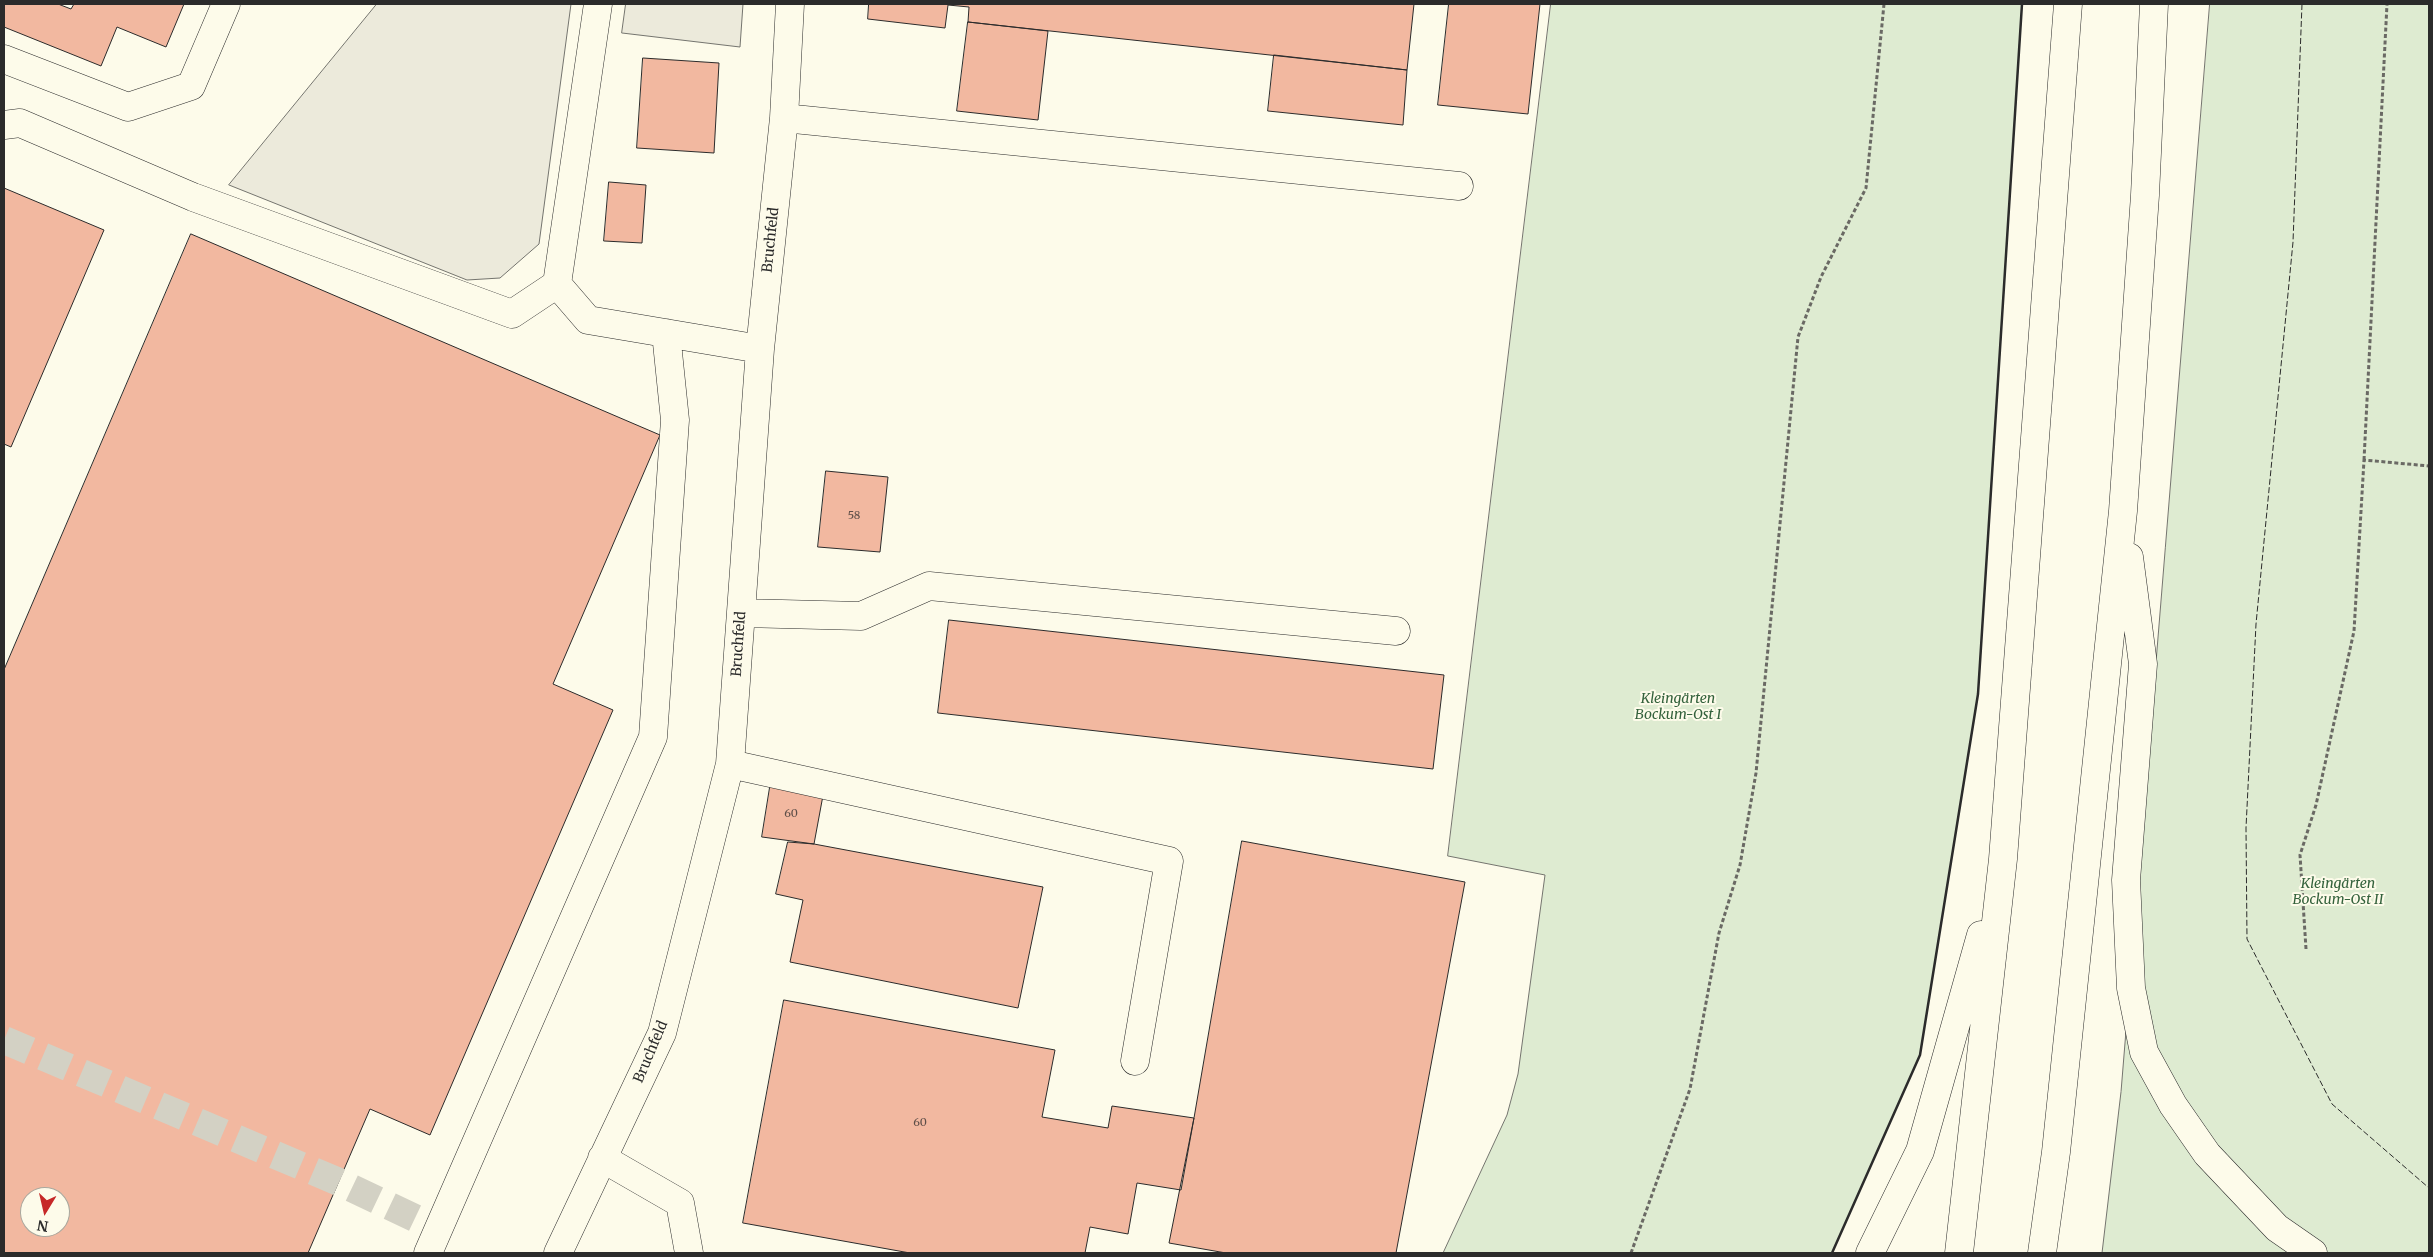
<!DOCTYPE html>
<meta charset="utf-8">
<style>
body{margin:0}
#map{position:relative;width:2433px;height:1257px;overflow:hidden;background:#fdfbea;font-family:Merriweather,serif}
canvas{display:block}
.frame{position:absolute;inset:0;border:5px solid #2b2b2b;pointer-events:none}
.north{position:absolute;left:20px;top:1187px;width:50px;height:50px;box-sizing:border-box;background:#fdfbea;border:1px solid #a9a89e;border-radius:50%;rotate:189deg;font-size:14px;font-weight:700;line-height:20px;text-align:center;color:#2b2b2b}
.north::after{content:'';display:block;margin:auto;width:18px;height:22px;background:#c62828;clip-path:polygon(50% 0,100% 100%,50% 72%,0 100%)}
</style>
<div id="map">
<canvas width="2433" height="1257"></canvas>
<div class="frame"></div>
<div class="north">N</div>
</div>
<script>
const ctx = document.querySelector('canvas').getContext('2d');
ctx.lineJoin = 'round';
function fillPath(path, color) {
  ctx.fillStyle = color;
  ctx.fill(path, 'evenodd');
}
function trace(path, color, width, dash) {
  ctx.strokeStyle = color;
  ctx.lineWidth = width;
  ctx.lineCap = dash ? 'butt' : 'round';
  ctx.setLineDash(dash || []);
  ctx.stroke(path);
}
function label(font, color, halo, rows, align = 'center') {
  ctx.font = font + ' Merriweather,serif';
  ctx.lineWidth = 4;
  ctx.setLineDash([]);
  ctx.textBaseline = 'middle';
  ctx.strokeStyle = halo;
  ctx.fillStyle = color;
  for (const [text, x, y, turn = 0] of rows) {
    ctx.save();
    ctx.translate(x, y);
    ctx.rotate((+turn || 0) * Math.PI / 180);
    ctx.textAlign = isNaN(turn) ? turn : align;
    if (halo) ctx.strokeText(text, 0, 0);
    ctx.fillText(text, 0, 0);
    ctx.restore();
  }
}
const green = new Path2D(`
 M1551 4H2022L1978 694 1920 1055 1832 1253H1443L1507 1115 1518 1074 1545 875 1448 856Z
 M2210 4H2429V1253H2102L2121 1092Z`);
const parking = new Path2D(`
 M377 4H571L539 244 500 278 467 280 229 185Z
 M626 4H743L740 47 622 33Z`);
const building = new Path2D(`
 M4 4H58L71 9 74 4H184L166 47 117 27 101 66 4 27Z
 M869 4H1414L1407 70 968 22 969 7 948 5 945 28 868 19Z
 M1449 4H1540L1528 114 1438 105Z
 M968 22 1048 31 1038 120 957 111Z
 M1274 55 1407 70 1403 125 1268 111Z
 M643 58 719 63 714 153 637 148Z
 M609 182 646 185 642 243 604 241Z
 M4 188 104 230 11 447 4 444Z
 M191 234 660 435 553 684 613 710 430 1135 370 1109 308 1253H4V670ZM30 1197H60V1227H30Z
 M826 471 888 477 880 552 818 547Z
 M949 620 1444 675 1433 769 938 713Z
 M771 781 824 790 814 844 762 837Z
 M1242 841 1465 882 1396 1253H1226L1169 1243 1194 1118Z
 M788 842 814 844 1043 887 1018 1008 790 962 803 900 776 894Z
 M784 1000 1055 1050 1042 1117 1108 1128 1112 1106 1194 1118 1181 1190 1137 1183 1128 1234 1090 1227 1085 1253H910L743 1223Z`);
const minorTunnel = new Path2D(`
 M4 1040 339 1182 438 1229`);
const path = new Path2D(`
 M2364 460 2387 4
 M2306 949 2300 855 2316 805 2354 631 2364 460 2429 466
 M1631 1253 1690 1089 1719 933 1740 865 1756 773 1798 337 1821 277 1866 188 1884 4`);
const minor = new Path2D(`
 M598 4 557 284 588 320 760 349
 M4 59 128 107 191 86 226 4
 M784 118 1459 186
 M4 125 20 123 193 197 512 314 557 284
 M742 613 861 616 929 586 1396 631
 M730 764 1169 861 1135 1061
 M602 1158 680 1203 689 1253
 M428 1253 653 737 675 420 666 333
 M558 1253 662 1033 730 764 760 349 784 118 790 4`);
const highway = new Path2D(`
 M2129 557 2143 664 2126 880 2131 988 2144 1052 2173 1105 2207 1154 2277 1228 2313 1253
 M1870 1253 1920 1151 1981 935
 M1959 1253 2003 859 2068 4
 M2042 1253 2056 1152 2123 511 2145 195 2154 4`);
const fence = new Path2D(`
 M2302 4 2293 242 2256 624 2246 828 2247 939 2332 1104 2429 1188`);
const wall = new Path2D(`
 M1832 1253 1920 1055 1978 694 2022 4`);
const numberNames = [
 ["58",854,516],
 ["60",791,814],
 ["60",920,1123]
];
const streetNames = [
 ["Bruchfeld",771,240,-84],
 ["Bruchfeld",739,644,-86],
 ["Bruchfeld",651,1052,-67]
];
const parkNames = [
 ["Kleingärten",1678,699],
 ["Bockum-Ost I",1678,715],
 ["Kleingärten",2338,884],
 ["Bockum-Ost II",2338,900]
];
fillPath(green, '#deebd1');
trace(green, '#74746e', 1);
fillPath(parking, '#eceadb');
trace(parking, '#74746e', 1);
fillPath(building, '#f2b8a0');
trace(building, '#2b2b2b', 1);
trace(minorTunnel, '#d3d1c4', 28, [28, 14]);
trace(minor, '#2b2b2b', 29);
trace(highway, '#2b2b2b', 29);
trace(path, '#6a6964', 3, [4, 2.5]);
trace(minor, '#fdfbea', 28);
trace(highway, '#fdfbea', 28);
trace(fence, '#2b2b2b', 1, [6, 2.5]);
trace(wall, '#2b2b2b', 2.5);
label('11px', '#5d4e48', null, numberNames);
label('14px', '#2b2b2b', '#fdfbea', streetNames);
label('italic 14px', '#34623c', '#fdfbea', parkNames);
</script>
